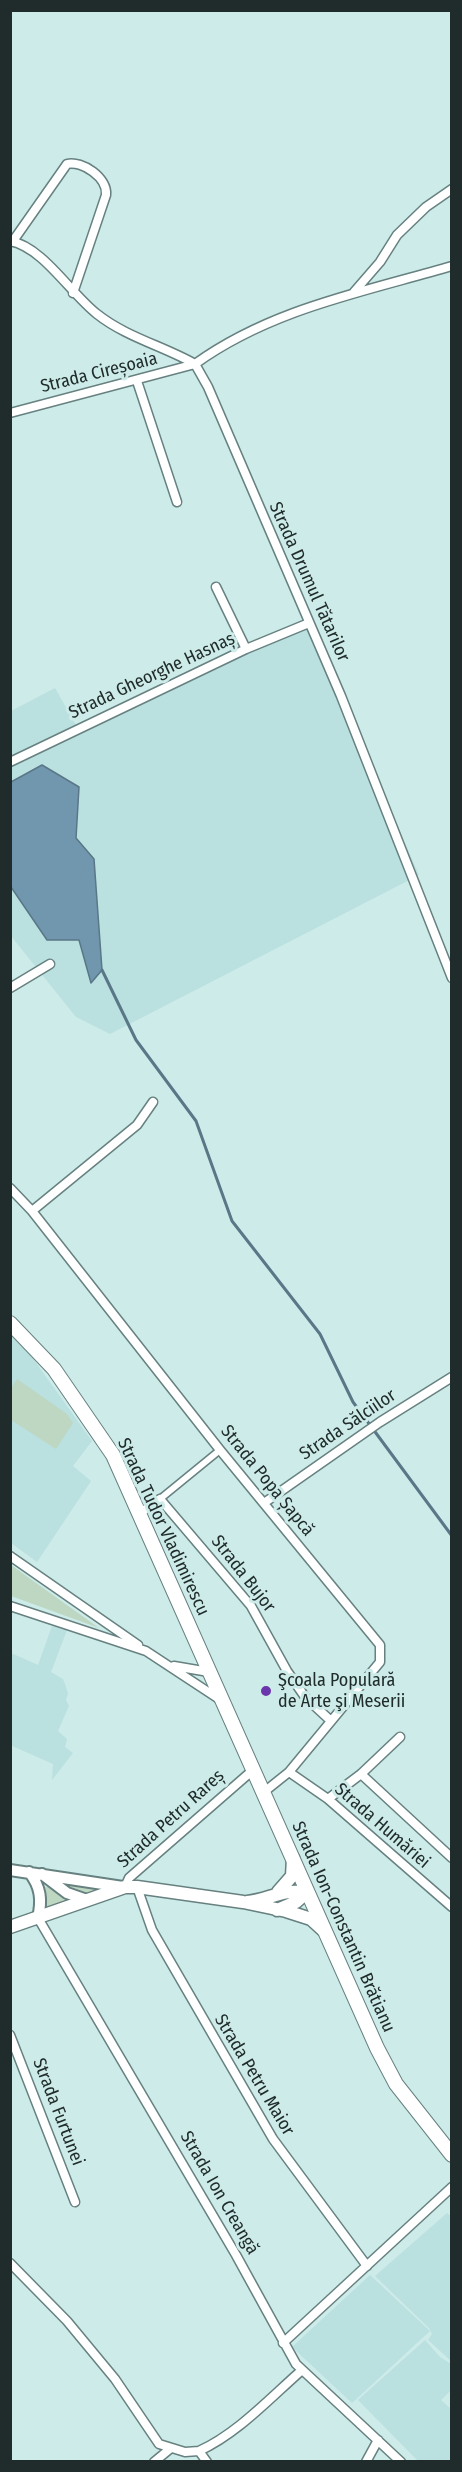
<!DOCTYPE html>
<meta charset="utf-8">
<style>
body{margin:0}
#map{position:relative;width:462px;height:2472px;overflow:hidden;background:#cdebe9;font-family:"Fira Sans Condensed",sans-serif}
canvas{display:block}
.frame{position:absolute;inset:0;border:12px solid #202c2b;pointer-events:none}
</style>
<div id="map">
<canvas width="462" height="2472"></canvas>
<div class="frame"></div>
</div>
<script>
const ctx = document.querySelector('canvas').getContext('2d');
ctx.lineJoin = 'round';
function fillPath(path, color) {
  ctx.fillStyle = color;
  ctx.fill(path, 'evenodd');
}
function trace(path, color, width, dash) {
  ctx.strokeStyle = color;
  ctx.lineWidth = width;
  ctx.lineCap = dash ? 'butt' : 'round';
  ctx.setLineDash(dash || []);
  ctx.stroke(path);
}
function label(font, color, halo, rows, align = 'center') {
  ctx.font = font + ' "Fira Sans Condensed",sans-serif';
  ctx.lineWidth = 6;
  ctx.setLineDash([]);
  ctx.textBaseline = 'middle';
  ctx.strokeStyle = halo;
  ctx.fillStyle = color;
  for (const [text, x, y, turn = 0] of rows) {
    ctx.save();
    ctx.translate(x, y);
    ctx.rotate((+turn || 0) * Math.PI / 180);
    ctx.textAlign = isNaN(turn) ? turn : align;
    if (halo) ctx.strokeText(text, 0, 0);
    ctx.fillText(text, 0, 0);
    ctx.restore();
  }
}
const built = new Path2D(`
 M309 623 419 875 110 1034 76 1017 11 936V711L55 688 80 732Z
 M10 1334 24 1346 92 1441 73 1466 91 1481 37 1562 11 1543Z
 M52 1626 67 1630 51 1672 63 1679 68 1693 66 1700 69 1706 58 1731 67 1739 65 1747 73 1753 52 1780 53 1764 10 1745 11 1653 38 1665Z
 M447 2213 452 2217 451 2361 428 2340 432 2334 429 2328 375 2276Z
 M370 2275 430 2331 352 2403 292 2347Z
 M425 2340 440 2357 451 2364V2390L441 2400 451 2409V2461H418L358 2400Z`);
const green = new Path2D(`
 M17 1379 67 1414 73 1423 56 1449 11 1420V1388Z
 M11 1565 99 1628 11 1596Z
 M55 1882 107 1888 86 1896Z
 M45 1887H48L71 1899 47 1909 44 1907Z`);
const water = new Path2D(`
 M42 765 79 787 76 838 94 859 102 970 91 983 79 940H47L11 887V782Z`);
const stream = new Path2D(`
 M102 970 136 1040 196 1121 232 1221 320 1334 353 1402 452 1536`);
const pedestrian = new Path2D(`
 M160 1499 220 1450`);
const minor = new Path2D(`
 M10 241C43 247 70 293 97 314 126 337 163 346 195 364
 M13 241 67 164C82 160 108 178 106 195L73 293
 M452 266C363 292 271 309 195 364L208 387 341 696 452 978
 M354 292 380 262 397 235 426 207 452 189
 M137 381 177 502
 M10 413 195 364
 M216 587 246 649
 M10 762 246 649 309 623
 M10 988 50 964
 M10 1188 32 1211 220 1450 380 1645V1662L289 1772 264 1792
 M32 1211 137 1125 153 1102
 M264 1503 380 1422 452 1377
 M140 1513 160 1499 251 1606 287 1671 305 1697 331 1721
 M10 1556 138 1645
 M10 1606 146 1651 219 1699
 M174 1666 209 1672
 M289 1772 328 1799 452 1907
 M361 1774 452 1858
 M328 1799 361 1774 400 1737
 M125 1887 129 1878 253 1770
 M137 1887 152 1930 273 2139 367 2266
 M38 1918 236 2255 296 2364 401 2462
 M10 2035 75 2202
 M10 2263 67 2321 115 2379 159 2444 185 2452 199 2451 207 2462
 M283 2343 452 2187
 M199 2451C237 2434 270 2398 302 2370
 M154 2462 171 2448
 M366 2462 378 2440`);
const tertiary = new Path2D(`
 M10 1870 123 1887
 M29 1872C41 1887 42 1900 38 1918
 M42 1874 67 1893 87 1900`);
const secondary = new Path2D(`
 M278 1892 292 1876 293 1858
 M247 1902C269 1900 283 1888 306 1893
 M277 1910 296 1902 306 1893
 M10 1927 125 1887H137L243 1902 286 1911 311 1919 323 1930`);
const primary = new Path2D(`
 M10 1323 54 1369 113 1455 377 2048 396 2084 452 2155`);
const markers = [
 [266,1691,6,"#6b35ac"]
];
const streetNames = [
 ["Strada Cireșoaia",99,373,-14],
 ["Strada Drumul Tătarilor",309,582,66],
 ["Strada Gheorghe Hasnaș",152,676,-25],
 ["Strada Sălciilor",348,1425,-34],
 ["Strada Popa Șapcă",267,1481,51],
 ["Strada Tudor Vladimirescu",163,1527,65],
 ["Strada Bujor",243,1574,52],
 ["Strada Petru Rareș",171,1819,-42],
 ["Strada Humăriei",382,1826,41],
 ["Strada Ion-Constantin Brătianu",343,1927,66],
 ["Strada Petru Maior",254,2075,59],
 ["Strada Furtunei",58,2112,69],
 ["Strada Ion Creangă",219,2193,60]
];
const poiNames = [
 ["Şcoala Populară",278,1681],
 ["de Arte şi Meserii",278,1702]
];
fillPath(built, '#bae0df');
fillPath(green, '#bdd7c2');
fillPath(water, '#7197af');
trace(water, '#597787', 1.5);
trace(stream, '#597787', 3);
trace(pedestrian, '#668180', 9);
trace(minor, '#668180', 11);
trace(tertiary, '#668180', 14);
trace(secondary, '#668180', 15);
trace(primary, '#668180', 16);
trace(pedestrian, '#fff', 6);
trace(minor, '#fff', 8);
trace(tertiary, '#fff', 10);
trace(secondary, '#fff', 12);
trace(primary, '#fff', 14);
for (const [x, y, r, color] of markers) {
  const dot = new Path2D();
  dot.arc(x, y, r, 0, 2 * Math.PI);
  ctx.fillStyle = color;
  ctx.fill(dot);
  trace(dot, '#cdebe9', 2);
}
label('18px', '#202c2b', '#cdebe9', streetNames);
label('18px', '#202c2b', '#cdebe9', poiNames, 'left');
</script>
